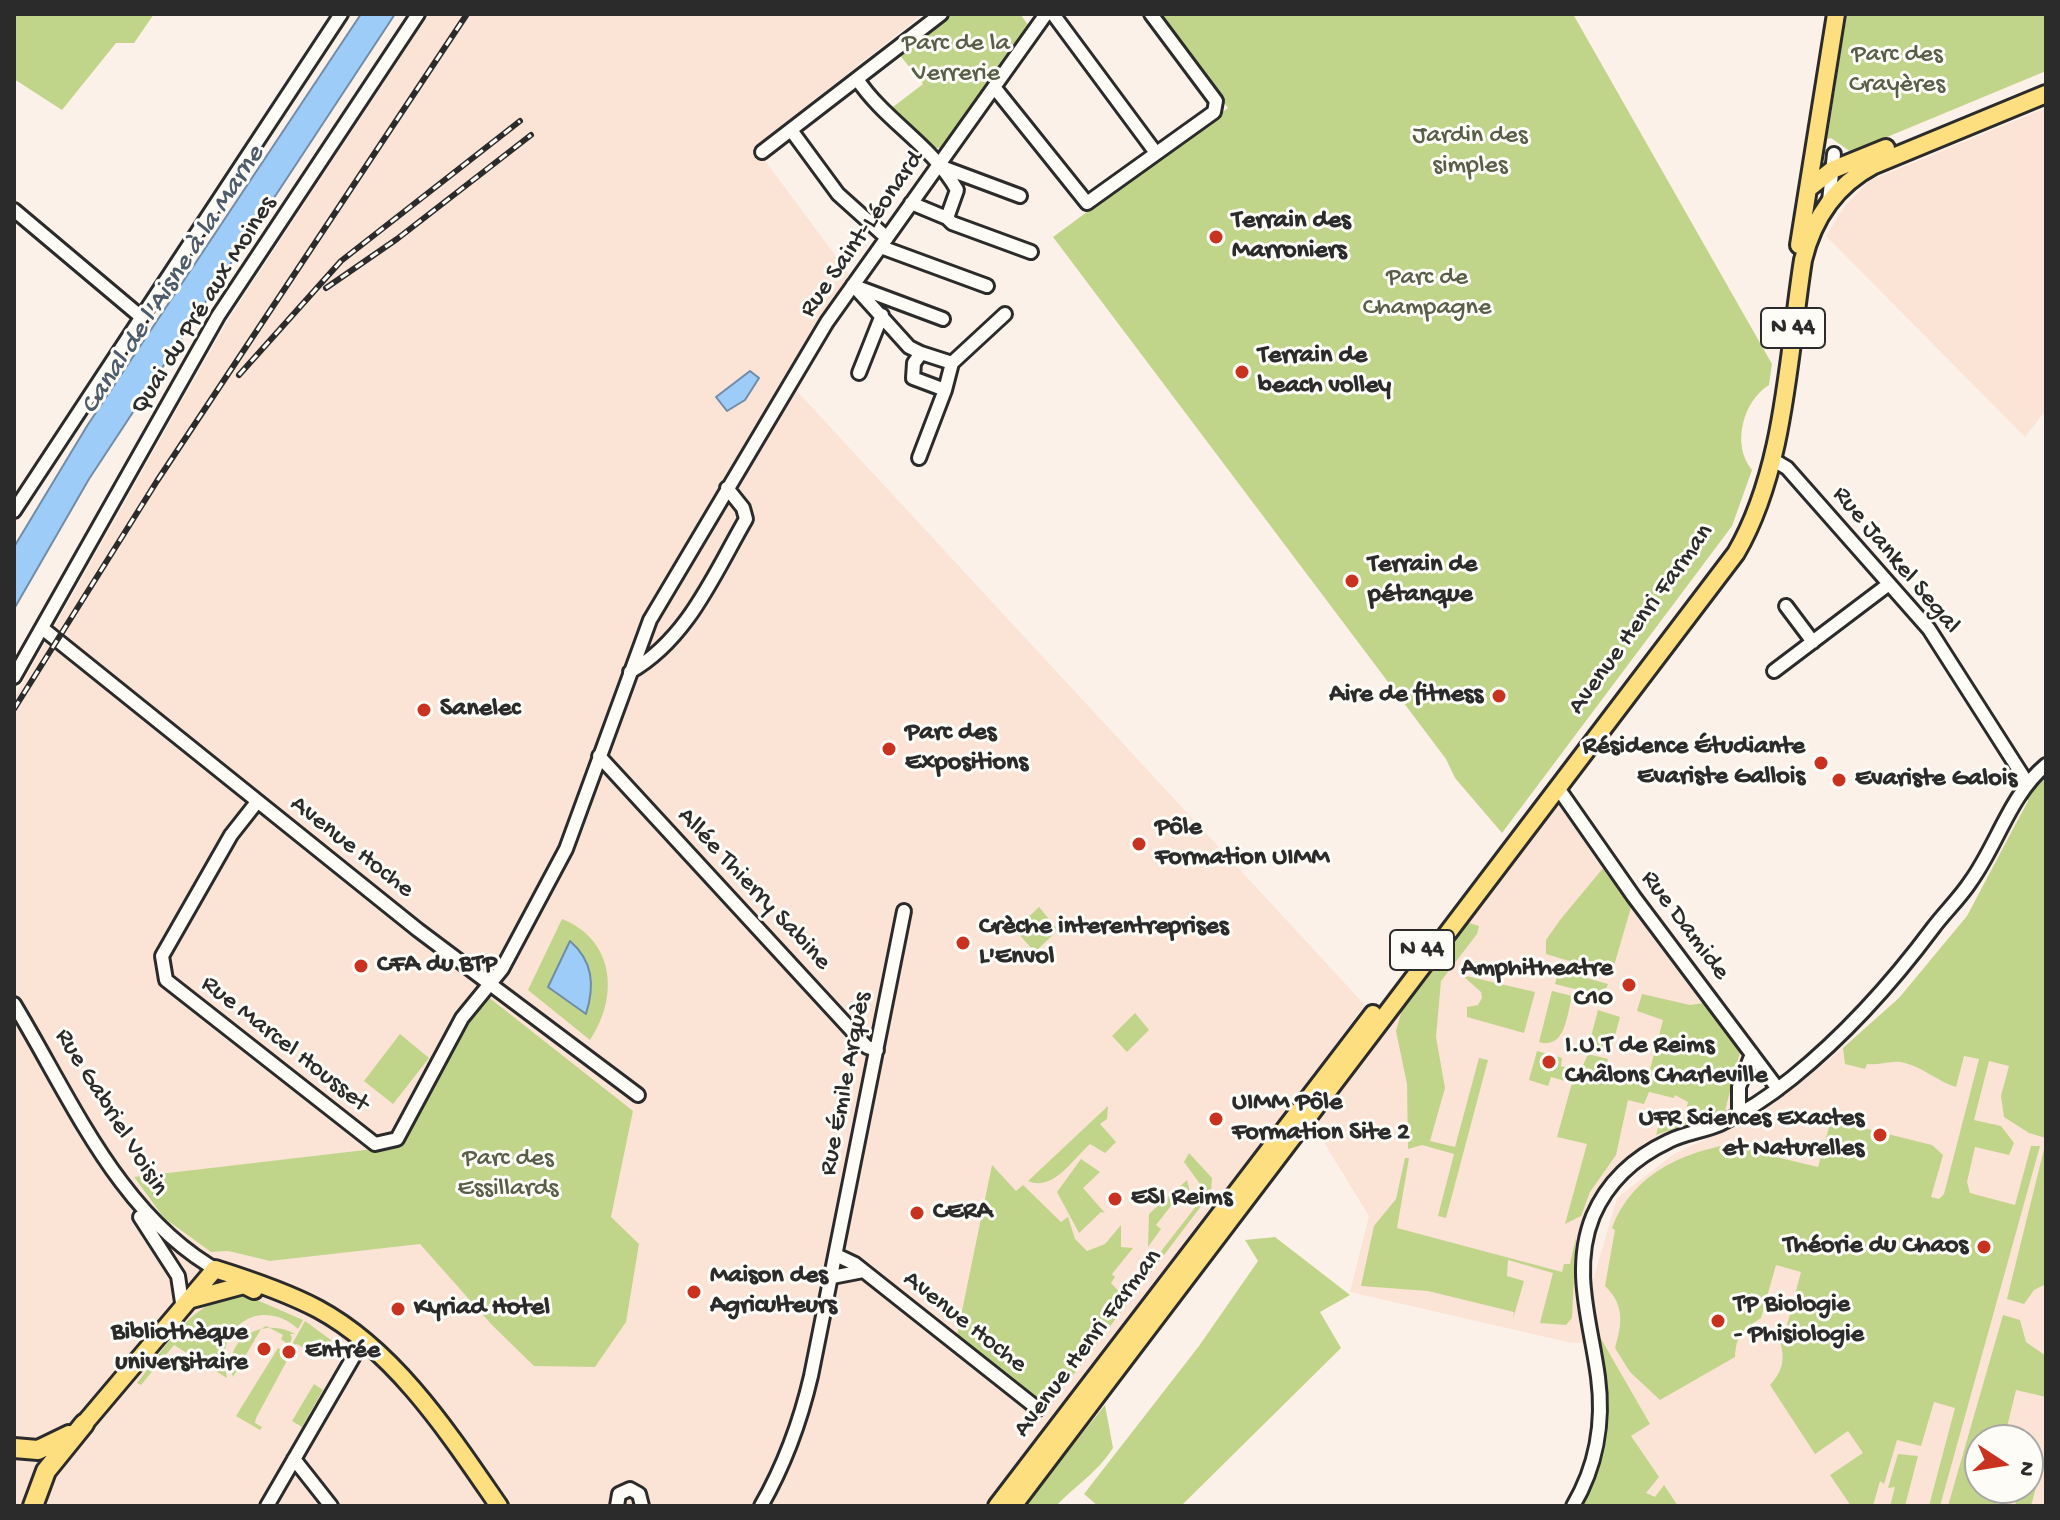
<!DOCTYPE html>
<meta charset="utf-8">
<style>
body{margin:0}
#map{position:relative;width:2060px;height:1520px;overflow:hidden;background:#fcf1e8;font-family:"Gochi Hand",sans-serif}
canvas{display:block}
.frame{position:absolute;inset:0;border:16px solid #2b2b2b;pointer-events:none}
.north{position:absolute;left:1964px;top:1424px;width:80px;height:80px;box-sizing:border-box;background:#fdfcf7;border:2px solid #a9a8a5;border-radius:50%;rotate:102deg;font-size:22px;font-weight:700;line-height:32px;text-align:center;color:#2b2b2b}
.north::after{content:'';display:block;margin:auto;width:28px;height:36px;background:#c8321e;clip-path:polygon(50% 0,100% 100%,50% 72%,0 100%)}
</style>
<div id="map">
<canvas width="2060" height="1520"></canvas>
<div class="frame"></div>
<div class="north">N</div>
</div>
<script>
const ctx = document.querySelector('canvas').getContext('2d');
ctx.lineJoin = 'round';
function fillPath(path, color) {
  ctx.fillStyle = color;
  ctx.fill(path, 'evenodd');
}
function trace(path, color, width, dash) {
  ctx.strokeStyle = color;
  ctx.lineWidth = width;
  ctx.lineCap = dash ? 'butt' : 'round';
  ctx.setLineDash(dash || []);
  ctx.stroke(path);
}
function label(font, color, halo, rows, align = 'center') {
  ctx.font = font + ' "Gochi Hand",sans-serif';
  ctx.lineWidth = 6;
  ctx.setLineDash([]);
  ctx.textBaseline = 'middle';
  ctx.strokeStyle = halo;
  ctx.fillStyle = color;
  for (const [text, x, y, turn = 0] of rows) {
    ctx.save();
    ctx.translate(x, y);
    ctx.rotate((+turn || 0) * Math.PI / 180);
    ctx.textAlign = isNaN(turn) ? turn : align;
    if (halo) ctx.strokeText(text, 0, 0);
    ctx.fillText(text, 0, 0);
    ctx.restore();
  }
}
const built = new Path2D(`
 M429 14H923L755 147 849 274 780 383 795 389 1365 1005 986 1506H14V698L226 323ZM466 1022 633 1111 611 1217 491 1324 420 1243 270 1261 228 1251 211 1252 164 1218 134 1178 399 1146Z
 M2046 108V410L2025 437 1826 236 1844 207 1869 181Z
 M2046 781V1506H1574L1597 1438 1591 1342 1572 1343 1350 1292 1369 1216 1312 1123 1558 788 1752 1054 1739 1114 1640 1158 1592 1219 1585 1296 1591 1287 1617 1198 1674 1154 1756 1116 1825 1063 1899 998 1967 916 2018 817ZM1980 1440H2028V1488H1980Z`);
const green = new Path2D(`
 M14 14H154L134 43H116L62 110 14 79Z
 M950 14H1020L1029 26 941 148H934L913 126 889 110 923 84 899 54Z
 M1159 14H1573L1772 364 1769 385C1743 401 1731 445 1752 470L1732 526 1502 833 1455 778 1446 759 1053 237 1228 108Z
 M1847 14H2046V71L1851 152 1831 138 1827 139Z
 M2046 778V1138L2029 1133 2004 1117 2001 1096 2009 1066 1989 1061 1974 1120 2001 1126 2014 1143 2009 1155 1975 1147 1967 1182 1970 1193 2015 1205 2031 1146H2040L1940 1506H1929L1955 1408 1934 1402 1921 1446 1897 1440 1884 1484 1880 1481 1873 1506H1851L1830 1475 1863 1453 1848 1431 1815 1454 1770 1385C1783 1371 1786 1358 1779 1339L1787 1325 1801 1272 1776 1265 1761 1318C1744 1329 1736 1334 1735 1357L1660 1400 1630 1372 1615 1348C1622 1324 1625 1305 1605 1286L1615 1230 1612 1228C1635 1167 1697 1146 1757 1141L1755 1152 1818 1167 1831 1120 1932 1145 1943 1155 1931 1197 1939 1199 1944 1194 1979 1059 1964 1056 1956 1087C1937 1081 1924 1068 1905 1063 1892 1059 1880 1066 1867 1064L1865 1069 1845 1064 1843 1048 1899 998 1967 916 2028 801V794Z
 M1609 861 1623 882 1620 891 1634 897 1613 969 1606 972 1546 954V940L1560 920Z
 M1039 907 1058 930 1035 952 1015 930Z
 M562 919C615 940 619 997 590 1040L528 990Z
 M1469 923 1479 926 1477 934 1441 981 1436 1037 1445 1088 1430 1141 1455 1147 1479 1058 1488 1060 1446 1218 1438 1216 1454 1154 1422 1145 1408 1149 1407 1084 1396 1031 1402 1010 1462 928Z
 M1559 970 1608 984 1603 996 1555 984Z
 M1462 975 1535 992 1524 1033 1467 1017V1007L1478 1005 1482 998 1481 992Z
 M1552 991 1572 996C1567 1015 1565 1050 1539 1042Z
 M1642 994 1690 1005 1704 1003 1740 1052 1725 1111 1656 1135 1662 1114 1684 1120 1688 1102 1675 1095 1674 1098 1649 1092 1644 1104 1628 1100 1616 1155 1590 1192 1581 1216 1565 1224 1587 1144 1557 1137 1572 1083 1551 1077 1548 1086 1529 1080 1537 1051 1562 1058 1561 1066 1580 1072 1588 1054 1608 1059 1606 1068 1596 1066 1593 1075 1617 1084 1622 1068 1649 1073 1663 1020 1637 1011Z
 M487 996 633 1111 611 1217 639 1244 626 1322 595 1367 534 1366 491 1324 420 1244 270 1261 228 1251 211 1252 164 1218 134 1177 399 1146 466 1021Z
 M1598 1010 1620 1017 1610 1054 1588 1048Z
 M1135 1013 1149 1030 1127 1052 1112 1036Z
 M400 1034 429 1058 393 1104 364 1081Z
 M1108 1106 1107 1119 1100 1124 1116 1142 1105 1153 1090 1144C1073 1159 1053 1192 1028 1181Z
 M2046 1141V1284L2034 1290 2024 1304 2007 1299Z
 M1189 1153 1212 1178 1211 1193 1046 1411 956 1340 992 1165 1016 1191 1023 1185 1061 1222 1068 1217 1075 1239 1087 1251 1105 1244 1121 1225V1247L1133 1248 1112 1274 1115 1277 1111 1283 1125 1298 1200 1201 1197 1198 1200 1184 1184 1162Z
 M1405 1158H1409L1397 1228 1562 1272 1564 1264H1570L1576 1237 1572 1318 1566 1325 1540 1323 1553 1273 1508 1260 1507 1276 1524 1281 1513 1319 1514 1312 1428 1291 1361 1286 1374 1226 1396 1199Z
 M1081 1159 1100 1172 1083 1188 1105 1213 1101 1212 1079 1233 1057 1192Z
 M1187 1180 1190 1192 1185 1188 1156 1225 1161 1229 1148 1247 1149 1214Z
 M1275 1237 1350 1295 1320 1312 1341 1348 1181 1506H1098L1084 1494 1199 1346 1258 1261 1245 1240Z
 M234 1296 250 1297 303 1320 298 1329C274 1306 237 1311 226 1346 222 1357 225 1368 227 1378L174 1345 141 1385 137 1383C164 1350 189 1303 234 1296Z
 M1585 1311 1650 1424 1631 1436 1659 1477 1646 1493 1655 1497 1664 1485 1678 1506H1574L1585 1486 1599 1391Z
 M2003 1315 2020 1320 2026 1342 2046 1356V1397L2016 1390 2007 1427 2019 1429 2013 1440H1980V1488H2001L1996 1506H1948Z
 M305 1321 331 1340 321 1358 297 1344 291 1346Z
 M266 1326 261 1329 233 1377C221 1338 265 1316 295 1334H290L292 1338 289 1345 281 1339 283 1335Z
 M278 1348 290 1355 256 1418 255 1423 262 1427 260 1430 236 1416Z
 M314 1384 323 1390 302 1427 292 1421Z
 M1105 1405 1113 1448C1097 1473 1076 1485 1056 1506H1024Z
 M1898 1454 1918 1456 1905 1506H1890L1895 1487 1888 1488Z
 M2028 1454 2044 1458 2031 1506H2015L2019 1488H2028Z`);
const water = new Path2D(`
 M361 14H395L89 479 14 609V547L87 426Z
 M750 371 759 378 745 400 727 411 716 397Z
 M570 941C593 961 595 985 586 1014L548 987Z`);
const minor = new Path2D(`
 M1053 14 1156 153
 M857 79C886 122 931 144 957 190L947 218 911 203
 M994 87 1087 203 1214 112 1216 101 1151 14
 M791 130 838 194 887 238
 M762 152 941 14
 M945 168 1020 196
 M1829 201 1834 154
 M14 210 140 316
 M947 218 952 223 1031 252
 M881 247 987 286
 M853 285 909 347 921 353 914 363 913 378 945 390 952 363 921 353
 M860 288 943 319
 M952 363 1005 314
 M859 373 882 315
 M919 458 945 390
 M1772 459 1787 468 1929 629 2026 781
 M14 511 341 14
 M1786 606 1813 642
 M42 628 418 930 638 1095
 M1774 671 1889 584
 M630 672C688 639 714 574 746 519L743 508 727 488
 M14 677 218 316 418 14
 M599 756 867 1047 877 1050
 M1558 788 1634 897 1778 1089
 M257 802 231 835 162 956 166 980 375 1144 397 1139 462 1018 502 969 566 849 650 620 827 322 1046 14
 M14 1004C72 1100 120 1218 222 1273
 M1739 1114V1087L1752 1054
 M140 1217 178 1276 183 1309
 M836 1255 855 1264 1038 1409
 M832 1277 863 1271
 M294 1459 331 1506
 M267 1506 358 1349
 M617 1506 619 1494 630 1489 639 1494 642 1506
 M761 1506C785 1464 800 1423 811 1376L904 911
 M1573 1506C1596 1467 1604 1422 1598 1377 1591 1323 1571 1270 1593 1216 1608 1181 1635 1157 1669 1141 1685 1133 1704 1131 1720 1124 1746 1112 1771 1095 1792 1078 1845 1035 1892 983 1933 928 1945 912 1960 898 1971 881 1998 843 2010 795 2046 765`);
const major = new Path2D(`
 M1808 189 1832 170 1886 148
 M1799 245 1836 14
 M192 1299 244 1285 254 1290
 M84 1424 215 1269C250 1280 286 1292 318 1309 396 1351 450 1435 499 1506
 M997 1506 1373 1014
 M1013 1506 1736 553C1785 469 1788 356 1803 260 1813 219 1836 185 1874 165L2046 94`);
const highway = new Path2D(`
 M14 1448 38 1450 69 1435
 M33 1506 46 1471 84 1424`);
const rail = new Path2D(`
 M326 288 397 239 531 135
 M239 375 341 261 520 121
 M14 709 157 481 467 14`);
const markers = [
 [1216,237,8,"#c8321e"],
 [1242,372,8,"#c8321e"],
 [1352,581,8,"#c8321e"],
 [1499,696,8,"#c8321e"],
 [424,710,8,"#c8321e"],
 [889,749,8,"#c8321e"],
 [1821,763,8,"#c8321e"],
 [1839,780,8,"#c8321e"],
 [1139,844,8,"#c8321e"],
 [963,943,8,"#c8321e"],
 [361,966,8,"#c8321e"],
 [1629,985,8,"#c8321e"],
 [1549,1062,8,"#c8321e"],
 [1216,1119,8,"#c8321e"],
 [1880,1135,8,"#c8321e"],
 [1115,1199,8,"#c8321e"],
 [917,1213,8,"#c8321e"],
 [1984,1247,8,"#c8321e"],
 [694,1292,8,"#c8321e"],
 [398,1309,8,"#c8321e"],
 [1718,1321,8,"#c8321e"],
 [264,1349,8,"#c8321e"],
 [289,1352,8,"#c8321e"]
];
const shields = [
 [1793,328,64],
 [1422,950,64]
];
const shieldNames = [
 ["N 44",1793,328],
 ["N 44",1422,950]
];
const parkNames = [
 ["Parc de la",956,45],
 ["Verrerie",956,75],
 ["Parc des",1897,56],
 ["Crayères",1897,86],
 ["Jardin des",1470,137],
 ["simples",1470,167],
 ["Parc de",1427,279],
 ["Champagne",1427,309],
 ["Parc des",508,1160],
 ["Essillards",508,1190]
];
const poiNames = [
 ["Terrain des",1232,222],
 ["Marroniers",1232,252],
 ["Terrain de",1258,357],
 ["beach volley",1258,387],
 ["Terrain de",1368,566],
 ["pétanque",1368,596],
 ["Aire de fitness",1483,696,"right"],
 ["Sanelec",440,710],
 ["Parc des",905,734],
 ["Expositions",905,764],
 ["Résidence Étudiante",1805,748,"right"],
 ["Evariste Gallois",1805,778,"right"],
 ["Evariste Galois",1855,780],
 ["Pôle",1155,829],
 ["Formation UIMM",1155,859],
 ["Crèche interentreprises",979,928],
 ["L'Envol",979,958],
 ["CFA du BTP",377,966],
 ["Amphitheatre",1613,970,"right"],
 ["C10",1613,1000,"right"],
 ["I.U.T de Reims",1565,1047],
 ["Châlons Charleville",1565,1077],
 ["UIMM Pôle",1232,1104],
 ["Formation Site 2",1232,1134],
 ["UFR Sciences Exactes",1864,1120,"right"],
 ["et Naturelles",1864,1150,"right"],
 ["ESI Reims",1131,1199],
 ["CERA",933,1213],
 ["Théorie du Chaos",1968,1247,"right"],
 ["Maison des",710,1277],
 ["Agriculteurs",710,1307],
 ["TP Biologie",1734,1306],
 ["- Phisiologie",1734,1336],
 ["Kyriad Hotel",414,1309],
 ["Bibliothèque",248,1334,"right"],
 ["universitaire",248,1364,"right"],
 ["Entrée",305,1352]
];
const streetNames = [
 ["Rue Saint-Léonard",863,235,-55],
 ["Quai du Pré aux Moines",205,306,-58],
 ["Rue Jankel Segal",1895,561,50],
 ["Avenue Henri Farman",1642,620,-54],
 ["Avenue Hoche",351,848,38],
 ["Allée Thierry Sabine",753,890,47],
 ["Rue Damide",1684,926,53],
 ["Rue Marcel Housset",284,1045,38],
 ["Rue Émile Arquès",847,1084,-79],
 ["Rue Gabriel Voisin",110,1113,58],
 ["Avenue Hoche",964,1323,38],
 ["Avenue Henri Farman",1089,1344,-53]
];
const waterNames = [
 ["Canal de l'Aisne à la Marne",174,281,-57]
];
fillPath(built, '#fbe3d6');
fillPath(green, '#c1d58a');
fillPath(water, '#9eccf9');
trace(water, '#708ca7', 2);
trace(minor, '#2b2b2b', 18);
trace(major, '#2b2b2b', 22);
trace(highway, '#2b2b2b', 24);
trace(minor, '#fdfcf7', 12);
trace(major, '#fedf80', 16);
trace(highway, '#fedf80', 18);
trace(rail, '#2b2b2b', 6);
trace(rail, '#fdfcf7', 3, [9]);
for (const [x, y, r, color] of markers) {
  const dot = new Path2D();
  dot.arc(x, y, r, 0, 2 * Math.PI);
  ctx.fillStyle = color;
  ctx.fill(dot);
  trace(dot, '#fdfcf7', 3);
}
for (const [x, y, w] of shields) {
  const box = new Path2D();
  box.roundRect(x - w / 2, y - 20, w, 40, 6);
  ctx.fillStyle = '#fdfcf7';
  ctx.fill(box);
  trace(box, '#2b2b2b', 2);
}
label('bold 24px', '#2b2b2b', null, shieldNames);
label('26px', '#585e48', '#fdfcf7', parkNames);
label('bold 26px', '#2b2b2b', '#fdfcf7', poiNames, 'left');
label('26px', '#2b2b2b', '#fdfcf7', streetNames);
label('italic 28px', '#4e5b69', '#fdfcf7', waterNames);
</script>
